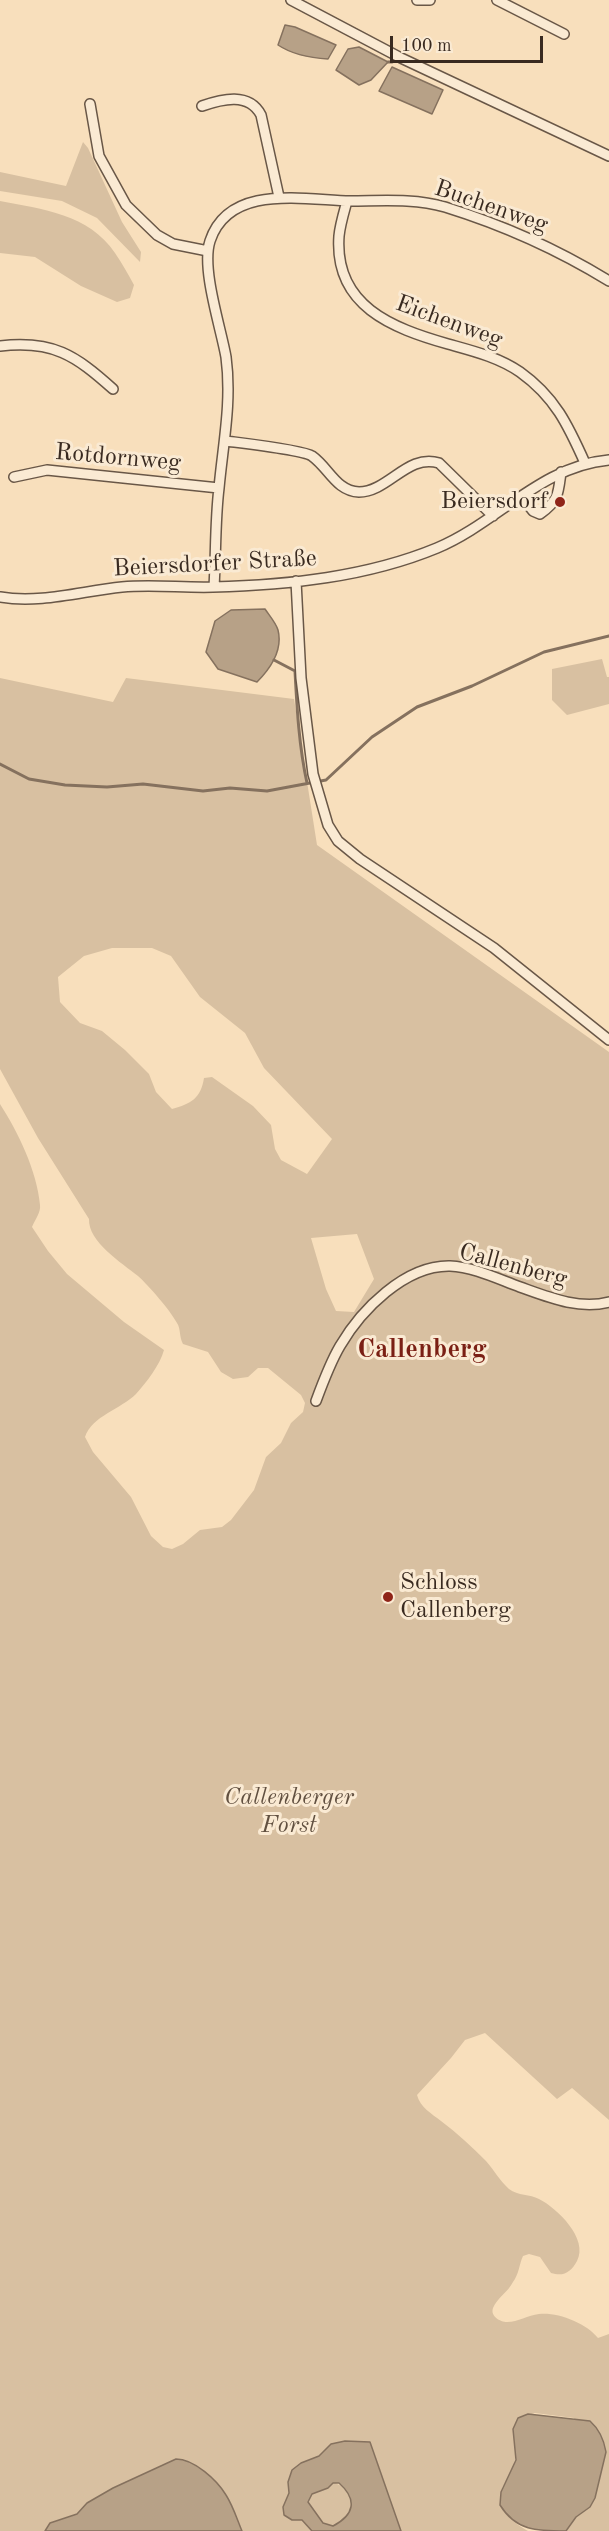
<!DOCTYPE html>
<meta charset="utf-8">
<style>
body{margin:0}
#map{position:relative;width:609px;height:2531px;overflow:hidden;background:#f8dfbc;font-family:"Old Standard TT",serif}
canvas{display:block}
.scale{position:absolute;left:390px;top:36px;width:153px;height:27px;box-sizing:border-box;border:3px solid #392a20;border-top:0;padding-left:8px;font-size:18px;line-height:21px;white-space:nowrap;color:#392a20;-webkit-text-stroke:4px #faead3;paint-order:stroke}
</style>
<div id="map">
<canvas width="609" height="2531"></canvas>
<div class="scale">100 m</div>
</div>
<script>
const ctx = document.querySelector('canvas').getContext('2d');
ctx.lineJoin = 'round';
function fillPath(path, color) {
  ctx.fillStyle = color;
  ctx.fill(path, 'evenodd');
}
function trace(path, color, width, dash) {
  ctx.strokeStyle = color;
  ctx.lineWidth = width;
  ctx.lineCap = dash ? 'butt' : 'round';
  ctx.setLineDash(dash || []);
  ctx.stroke(path);
}
function label(font, color, halo, rows, align = 'center') {
  ctx.font = font + ' "Old Standard TT",serif';
  ctx.lineWidth = 6;
  ctx.setLineDash([]);
  ctx.textBaseline = 'middle';
  ctx.strokeStyle = halo;
  ctx.fillStyle = color;
  for (const [text, x, y, turn = 0] of rows) {
    ctx.save();
    ctx.translate(x, y);
    ctx.rotate((+turn || 0) * Math.PI / 180);
    ctx.textAlign = isNaN(turn) ? turn : align;
    if (halo) ctx.strokeText(text, 0, 0);
    ctx.fillText(text, 0, 0);
    ctx.restore();
  }
}
const green = new Path2D(`
 M83 142 88 148 122 222 141 252 140 262 97 218 62 201 0 191V172L66 186Z
 M0 201C42 209 89 214 115 253 122 263 128 274 134 285L130 298 117 302 81 286 35 257 0 253Z
 M602 659 607 677H609V704L567 715 552 700V669Z
 M0 678 113 702 126 678 294 699 317 845 609 1052V2120L572 2088 557 2099 485 2033 465 2040 451 2058 417 2095C420 2107 432 2114 441 2121 457 2133 472 2147 486 2161 494 2170 500 2181 509 2189 518 2196 530 2194 539 2199 557 2208 589 2239 577 2261 571 2272 564 2277 551 2273L540 2257 529 2254 523 2256C519 2265 519 2274 513 2282 508 2292 497 2298 493 2308 490 2316 500 2322 507 2322 518 2322 528 2315 539 2314 558 2312 586 2323 598 2338L609 2334V2531H566L576 2517 590 2507 574 2418 535 2413 518 2418C511 2435 519 2444 515 2460 513 2472 505 2480 501 2491 496 2510 514 2523 528 2531H401L374 2453 331 2444 319 2456 301 2463 288 2482 289 2493 283 2507 291 2520H302L312 2531H242L231 2504 182 2459H176L113 2488 87 2503 77 2514 50 2523 45 2531H0V1104C18 1132 37 1171 40 1205 41 1212 35 1220 32 1227L48 1251 67 1274 124 1322 164 1350C160 1365 146 1383 136 1394 121 1409 92 1416 85 1437L93 1452 131 1497 151 1536 163 1547 172 1549 183 1544 200 1530 222 1527 231 1520 254 1490 266 1457 281 1443 291 1423 303 1412 305 1403 301 1395 268 1368H258L248 1377 233 1379 221 1372 208 1352 183 1344C179 1337 181 1329 177 1323 170 1310 149 1286 138 1276 122 1263 88 1242 89 1219L38 1138 0 1069ZM112 948H152L171 956 200 997 245 1033 264 1068 332 1139 307 1174 281 1160 275 1149 271 1125 253 1106 212 1077 204 1078C201 1098 191 1104 172 1109L156 1092 149 1074 125 1050 102 1031 80 1023 60 1002 58 977 84 956ZM357 1234 374 1279 354 1312 336 1311 326 1289 311 1238Z
 M333 2483C344 2483 358 2505 349 2514 346 2518 338 2523 333 2526L323 2523 308 2502 312 2494 328 2488Z`);
const water = new Path2D(`
 M285 25 295 27 336 45 328 59C310 58 293 55 278 45Z
 M359 47 388 62 371 80 359 85 336 70 348 49Z
 M392 67 443 90 432 114 379 91Z
 M265 609C269 615 276 623 278 630 283 650 271 668 257 682L218 669 206 652 215 621 231 610Z
 M528 2414 590 2421C599 2429 604 2440 606 2452L595 2498 590 2507 576 2517 566 2531C537 2531 516 2531 500 2505L501 2492 516 2460 513 2429 518 2418Z
 M345 2441 370 2442 401 2531H312L302 2520H292L284 2515 283 2507 289 2493 288 2482 292 2470 301 2463 319 2456 331 2444ZM333 2483H339C358 2500 354 2515 333 2526L323 2523 308 2502 312 2494 328 2488Z
 M176 2459C194 2459 217 2480 226 2495 233 2506 237 2519 242 2531H45L50 2523 77 2514 87 2503 113 2488Z`);
const stream = new Path2D(`
 M388 62H392
 M274 660 295 671C297 709 299 746 307 783
 M0 764 29 779 65 785 107 787 143 784 203 791 230 788 267 791 326 780 372 737 417 707 472 686 544 652 609 636`);
const street = new Path2D(`
 M291 0 401 58 609 156
 M417 0H430
 M497 0 564 34
 M90 104 99 156 126 205 157 235 173 244 208 251
 M202 106C222 99 249 92 261 115L279 197
 M347 201C344 212 340 225 339 236 334 306 392 328 448 344 473 351 498 357 520 372 555 397 568 425 585 463
 M0 346C53 340 75 355 113 389
 M226 441C241 443 303 450 312 456 329 468 336 491 359 492 388 492 408 453 439 463L493 516
 M14 477 47 470 219 488
 M522 497 533 511 540 514C559 500 558 495 561 472
 M296 581 301 678 313 774 328 825 338 841 360 859 494 948 609 1040
 M214 587C216 554 215 521 219 488 223 444 232 402 226 357 221 328 201 269 210 241 229 183 305 200 350 201 381 201 414 198 445 207 503 225 557 249 609 281
 M0 597C40 604 82 591 122 587 152 584 183 588 213 587 288 585 367 577 437 548 497 523 541 466 609 460
 M316 1401C323 1382 330 1363 340 1346 361 1310 405 1265 450 1266 474 1267 498 1279 520 1287 548 1297 579 1310 609 1302`);
const markers = [
 [560,502,6,"#8f2418"],
 [388,1597,6,"#8f2418"]
];
const streetNames = [
 ["Buchenweg",491,207,19],
 ["Eichenweg",449,322,20],
 ["Rotdornweg",118,458,5],
 ["Beiersdorfer Straße",215,564,-3],
 ["Callenberg",513,1266,15]
];
const poiNames = [
 ["Beiersdorf",548,502],
 ["Schloss",400,1583,"left"],
 ["Callenberg",400,1611,"left"]
];
const parkNames = [
 ["Callenberger",289,1798],
 ["Forst",289,1826]
];
const quarterNames = [
 ["Callenberg",422,1350]
];
fillPath(green, '#d8c0a1');
fillPath(water, '#b7a187');
trace(water, '#85715e', 1.5);
trace(stream, '#85715e', 3);
trace(street, '#695747', 12);
trace(street, '#faead3', 9);
for (const [x, y, r, color] of markers) {
  const dot = new Path2D();
  dot.arc(x, y, r, 0, 2 * Math.PI);
  ctx.fillStyle = color;
  ctx.fill(dot);
  trace(dot, '#faead3', 2);
}
label('24px', '#392a20', '#faead3', streetNames);
label('24px', '#392a20', '#faead3', poiNames, 'right');
label('italic 24px', '#615040', '#faead3', parkNames);
label('bold 27px', '#7a1f14', '#faead3', quarterNames);
</script>
